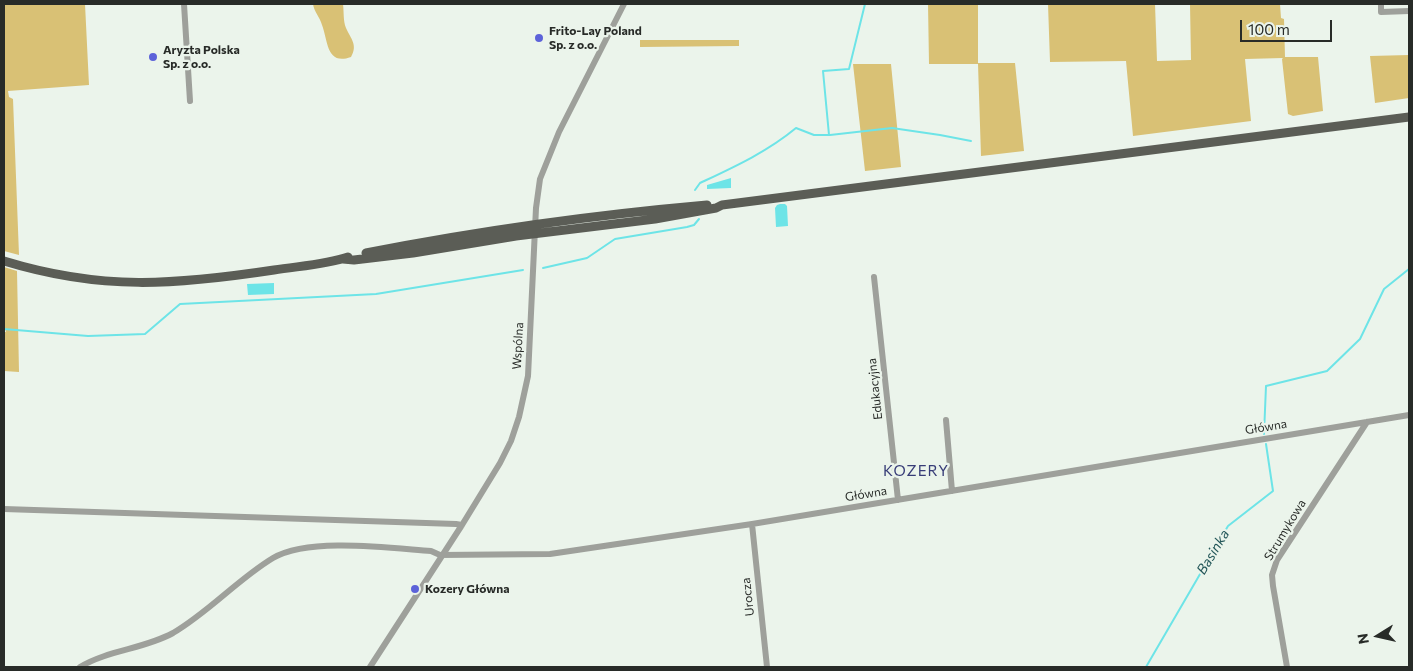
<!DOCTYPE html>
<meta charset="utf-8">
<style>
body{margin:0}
#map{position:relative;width:1413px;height:671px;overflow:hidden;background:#ebf4eb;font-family:Commissioner,sans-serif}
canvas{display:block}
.frame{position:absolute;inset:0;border:5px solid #282b28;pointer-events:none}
.north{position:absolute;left:1353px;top:611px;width:50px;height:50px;-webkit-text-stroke:4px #ebf4eb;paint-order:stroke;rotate:260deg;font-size:14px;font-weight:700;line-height:20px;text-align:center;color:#282b28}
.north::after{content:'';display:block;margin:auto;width:18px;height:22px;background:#282b28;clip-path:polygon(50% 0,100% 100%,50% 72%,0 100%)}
.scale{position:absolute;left:1240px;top:20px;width:92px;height:22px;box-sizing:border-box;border:2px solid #282b28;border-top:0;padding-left:6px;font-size:15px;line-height:18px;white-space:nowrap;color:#282b28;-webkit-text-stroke:4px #ebf4eb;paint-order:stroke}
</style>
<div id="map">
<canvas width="1413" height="671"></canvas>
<div class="frame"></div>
<div class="north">N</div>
<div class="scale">100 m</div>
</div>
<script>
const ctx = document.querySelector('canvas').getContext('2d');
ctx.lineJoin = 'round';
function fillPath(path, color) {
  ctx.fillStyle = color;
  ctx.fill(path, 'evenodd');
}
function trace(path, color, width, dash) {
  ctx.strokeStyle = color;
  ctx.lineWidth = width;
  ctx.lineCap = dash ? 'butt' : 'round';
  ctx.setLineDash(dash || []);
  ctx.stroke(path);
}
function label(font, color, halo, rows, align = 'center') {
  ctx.font = font + ' Commissioner,sans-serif';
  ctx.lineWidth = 4.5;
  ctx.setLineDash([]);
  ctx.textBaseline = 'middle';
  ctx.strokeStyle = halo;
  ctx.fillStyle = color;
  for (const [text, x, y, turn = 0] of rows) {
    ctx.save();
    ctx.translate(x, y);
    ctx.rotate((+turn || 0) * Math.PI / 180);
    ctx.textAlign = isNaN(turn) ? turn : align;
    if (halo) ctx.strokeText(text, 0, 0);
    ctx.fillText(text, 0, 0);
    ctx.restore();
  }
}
const green = new Path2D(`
 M4 4H85L89 85 8 91 9 97 13 99 19 255 4 251Z
 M313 4H343C344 11 343 21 346 28 351 39 358 45 351 57 326 66 328 40 322 25 320 17 314 12 313 4Z
 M928 4H978V63H1015L1024 151 981 156 978 64H929Z
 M1048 4H1155L1157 61 1191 60 1190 4H1280L1281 18 1284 19 1285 57H1318L1323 111 1293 116 1288 114 1282 59 1283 58 1245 59 1251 121 1133 136 1126 61 1050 62Z
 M640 40H739V46L640 47Z
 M1409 55V98L1375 103 1370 56Z
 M853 64H891L901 167 865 171Z
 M4 267 17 271 19 372 4 371V332H6L4 324Z`);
const water = new Path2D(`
 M731 178V188L707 189V185Z
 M780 204H785L787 206 788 226 776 227 775 208 777 205Z
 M274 283V294L248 295 247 284Z`);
const stream = new Path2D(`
 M830 135 892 128 940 135 971 141
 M695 190 700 183C734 167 767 152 796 128L814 135H829L823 71 849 69 865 4
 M543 268 587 258 615 239 687 227 694 225 699 219
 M4 329 88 336 145 334 180 304 376 294 523 270
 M1264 434 1266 386 1327 371 1360 339 1384 289 1409 269
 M1146 667 1228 526 1273 491 1266 444`);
const minor = new Path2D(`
 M184 4 190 101
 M1381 4V12L1409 11
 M874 277 898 500
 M946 420 952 491
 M4 509 456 524 462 525
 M752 524 767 667
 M80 667C108 650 144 649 173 633 209 612 238 579 273 558 309 537 390 548 431 551L440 555 550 554 752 524 1409 415
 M370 667 462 525 500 463 511 441 519 417 528 376 536 208 540 179 559 132 624 4
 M1287 667 1273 586 1272 575 1277 560 1367 422`);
const major = new Path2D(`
 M366 253C478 231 593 215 707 205
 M343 259 354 260 413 253 516 236 655 219 716 208 722 205 1409 117
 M4 261C102 291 175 285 274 270 298 266 325 265 348 257`);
const markers = [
 [539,38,5,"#5c62d9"],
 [153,57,5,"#5c62d9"],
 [415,589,5,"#5c62d9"]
];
const poiNames = [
 ["Frito-Lay Poland",549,31],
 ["Sp. z o.o.",549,45],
 ["Aryzta Polska",163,50],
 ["Sp. z o.o.",163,64],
 ["Kozery Główna",425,589]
];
const streetNames = [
 ["Wspólna",518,346,-87],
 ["Edukacyjna",875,389,-96],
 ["Główna",1266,427,-9],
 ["Główna",866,494,-9],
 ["Strumykowa",1285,530,-59],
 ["Urocza",748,597,-96]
];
const waterNames = [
 ["Basinka",1213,552,-59]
];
const quarterNames = [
 ["KOZERY",916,471]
];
fillPath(green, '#d9c175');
fillPath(water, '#6de4e7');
trace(stream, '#6de4e7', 2);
trace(minor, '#9ea09b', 6);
trace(major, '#5b5d56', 9);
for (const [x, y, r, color] of markers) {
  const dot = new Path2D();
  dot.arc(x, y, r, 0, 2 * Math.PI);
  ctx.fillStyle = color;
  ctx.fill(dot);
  trace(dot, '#ebf4eb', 2);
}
label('bold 12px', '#282b28', '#ebf4eb', poiNames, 'left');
label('12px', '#282b28', '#ebf4eb', streetNames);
label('italic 14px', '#245759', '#ebf4eb', waterNames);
ctx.letterSpacing = '1px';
label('15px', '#373c77', '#ebf4eb', quarterNames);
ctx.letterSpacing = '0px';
</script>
